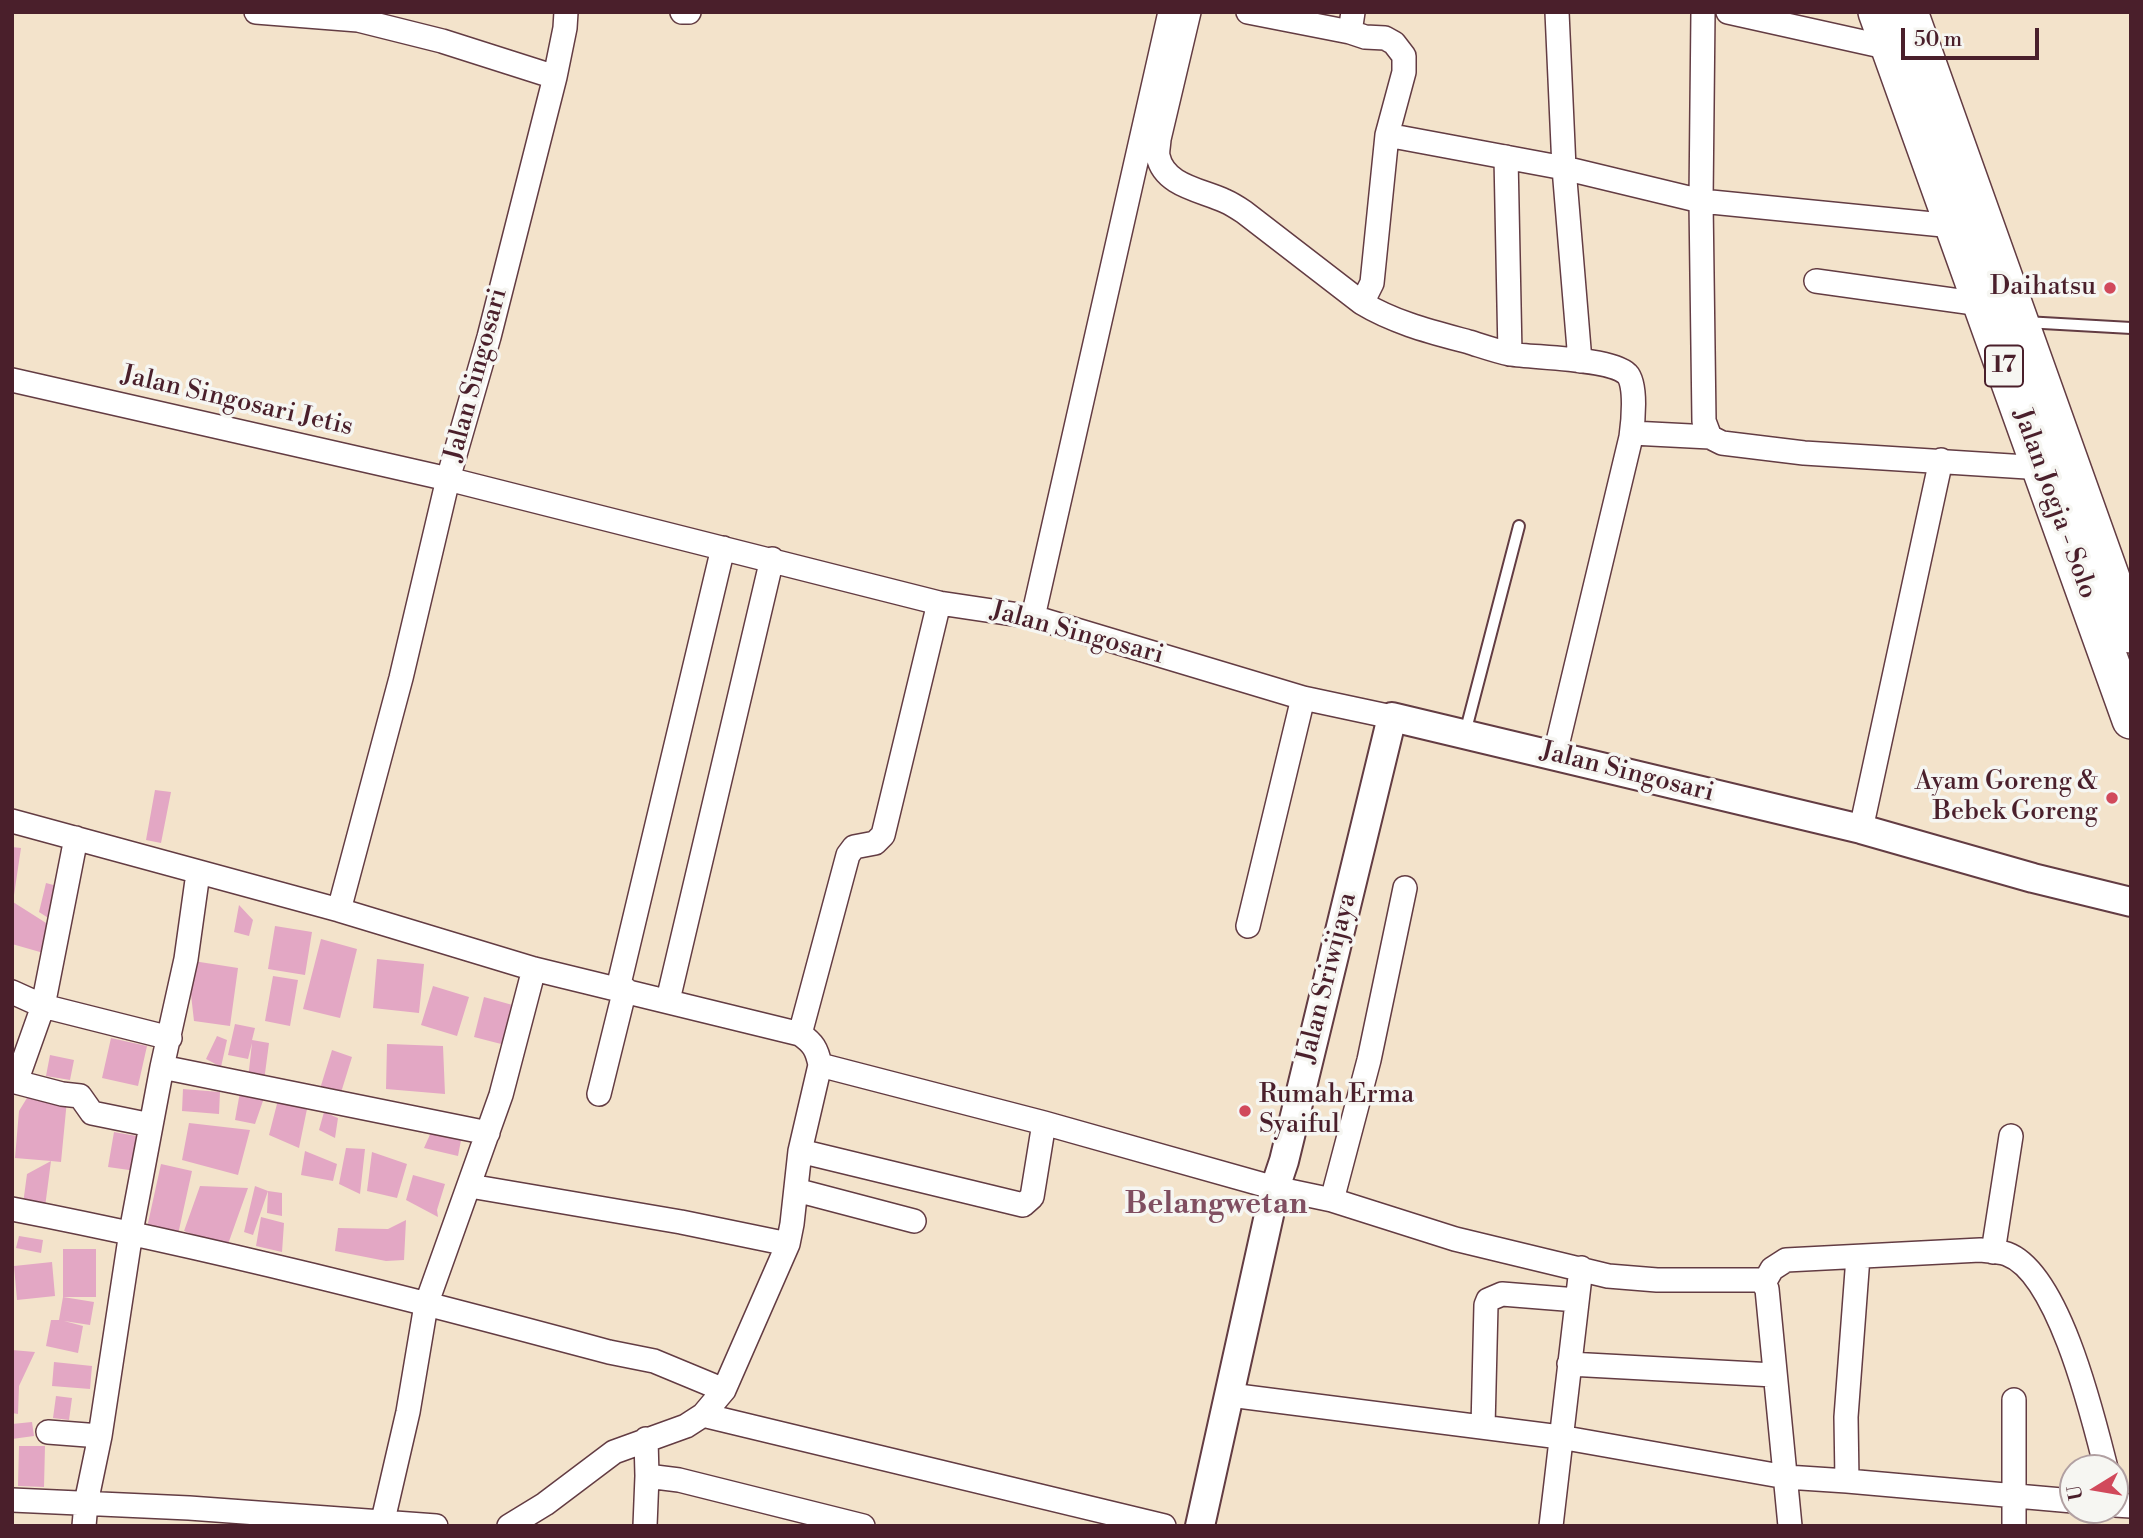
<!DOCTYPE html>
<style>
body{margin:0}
#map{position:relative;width:2143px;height:1538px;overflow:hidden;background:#f3e3cb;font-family:"Libre Bodoni",serif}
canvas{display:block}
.frame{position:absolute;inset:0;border:14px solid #4a1f2b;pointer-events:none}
.north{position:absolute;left:2059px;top:1454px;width:70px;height:70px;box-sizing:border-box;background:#f6f6f2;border:2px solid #b1a0a2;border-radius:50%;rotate:259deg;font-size:19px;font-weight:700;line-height:28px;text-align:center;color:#4a1f2b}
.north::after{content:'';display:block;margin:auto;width:24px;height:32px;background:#d1495b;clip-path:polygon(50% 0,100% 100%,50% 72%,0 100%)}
.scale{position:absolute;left:1901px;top:28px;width:138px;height:32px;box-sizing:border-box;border:4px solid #4a1f2b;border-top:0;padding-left:9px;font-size:21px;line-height:24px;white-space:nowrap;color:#4a1f2b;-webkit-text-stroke:5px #f6f6f2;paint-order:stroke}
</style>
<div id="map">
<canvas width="2143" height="1538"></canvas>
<div class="frame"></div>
<div class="north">U</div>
<div class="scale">50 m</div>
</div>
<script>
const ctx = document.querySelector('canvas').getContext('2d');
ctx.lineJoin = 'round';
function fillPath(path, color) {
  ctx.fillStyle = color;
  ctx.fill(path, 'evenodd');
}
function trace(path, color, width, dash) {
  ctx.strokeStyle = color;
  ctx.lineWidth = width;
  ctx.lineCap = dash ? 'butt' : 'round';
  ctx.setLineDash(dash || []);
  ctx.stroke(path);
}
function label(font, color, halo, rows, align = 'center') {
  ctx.font = font + ' "Libre Bodoni",serif';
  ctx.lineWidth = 7;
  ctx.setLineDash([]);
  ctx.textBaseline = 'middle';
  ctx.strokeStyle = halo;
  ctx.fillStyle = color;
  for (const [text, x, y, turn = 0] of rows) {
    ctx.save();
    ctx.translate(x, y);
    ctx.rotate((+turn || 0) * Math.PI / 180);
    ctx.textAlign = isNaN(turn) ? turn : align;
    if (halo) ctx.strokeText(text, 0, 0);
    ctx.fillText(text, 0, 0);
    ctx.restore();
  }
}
const building = new Path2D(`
 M155 790 171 792 161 843 146 840Z
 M12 847 21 848 14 895H12Z
 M46 883 61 887 53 921 39 912Z
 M13 902 54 928 47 954 12 944Z
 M239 905 253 920 249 936 234 932Z
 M275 926 312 932 305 975 268 969Z
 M321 939 357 949 340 1018 303 1009Z
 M377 959 424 964 419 1013 373 1008Z
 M187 960 238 968 230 1026 194 1021Z
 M273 976 298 980 290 1026 265 1021Z
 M433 986 469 997 457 1036 421 1025Z
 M484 997 516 1006 505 1045 474 1037Z
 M235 1024 255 1028 252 1040 269 1043 264 1081 248 1079 252 1043 248 1059 228 1055Z
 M217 1036 227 1040 221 1067 206 1059Z
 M111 1038 147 1046 138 1086 102 1078Z
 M387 1044 443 1046 445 1094 386 1089Z
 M332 1050 352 1057 339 1099 319 1092Z
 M50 1055 74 1060 70 1080 46 1076Z
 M183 1089 220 1092 219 1114 182 1111Z
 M240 1092 265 1095 255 1124 235 1120Z
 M30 1093 67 1100 61 1162 51 1161 45 1207 23 1204 27 1174 51 1161 15 1158 19 1111Z
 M278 1100 307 1109 299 1148 269 1135Z
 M324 1112 338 1118 335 1138 319 1130Z
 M189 1123 250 1130 238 1175 182 1160Z
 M432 1130 462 1135 458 1156 424 1148Z
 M114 1132 142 1137 136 1171 108 1167Z
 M346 1148 365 1149 360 1194 339 1184Z
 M305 1151 337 1164 333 1181 301 1175Z
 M372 1152 407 1164 397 1198 367 1191Z
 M161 1164 192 1171 177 1239 146 1232Z
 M413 1175 445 1184 437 1210 438 1217 406 1200Z
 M200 1186 248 1188 227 1247 184 1231Z
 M255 1186 268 1191 253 1235 244 1232Z
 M268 1191 282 1193V1216L267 1213Z
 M261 1217 284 1223 282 1252 256 1246Z
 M406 1220 404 1260 386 1261 335 1251 338 1228 388 1229Z
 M19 1236 43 1240 41 1253 16 1248Z
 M63 1249H96V1297H63L94 1302 90 1325 64 1321 83 1326 78 1353 46 1346 51 1320H59L63 1297Z
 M52 1262 55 1296 17 1300 14 1266Z
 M12 1350 35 1352 19 1386 18 1414 12 1413Z
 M54 1362 92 1366 90 1389 52 1386Z
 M56 1396 72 1398 69 1420 53 1418Z
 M32 1422 34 1436 12 1439V1424Z
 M19 1446H45L44 1487 18 1486Z`);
const service = new Path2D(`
 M2025 322 2131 328
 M1465 733 1519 526`);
const minor = new Path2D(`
 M256 12 358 20 442 41 555 77
 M682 12H689
 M1189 12 1159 139C1159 144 1157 151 1158 156 1164 186 1202 190 1225 201 1232 204 1238 208 1244 212L1362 303
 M1248 12 1350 32
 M1353 12 1350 32 1365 37 1385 38 1394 43 1404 56V72L1387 135 1372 283 1362 303C1395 323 1432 332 1469 342 1482 346 1496 351 1510 354 1535 358 1610 358 1627 374 1637 384 1633 423 1631 437L1555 754
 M1557 12 1564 168 1580 361
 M1703 12 1701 201 1704 421 1710 437 1722 443 1804 453 2043 468
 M1728 12 1890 48
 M1387 135 1564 168 1701 201 1953 226
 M1506 157 1510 354
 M1816 281 1981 304
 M12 380 448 479 939 603 1033 617 1303 698 1392 717
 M1632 433 1710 437
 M1033 617 1170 12
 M12 821 339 910 534 969 800 1034C813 1043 817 1049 820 1065L1044 1123 1275 1188 1332 1200 1455 1239 1608 1276 1657 1280H1761L1767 1289 1790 1526
 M1861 829 1941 460
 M339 910 401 678 448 479 489 337 555 77 565 28 566 12
 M1248 926 1303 698
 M618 988 723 548
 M12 992 43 1006 170 1038
 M668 1000 772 559
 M800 1034 848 855 854 847 875 843 883 835 939 603
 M162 1067 488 1133
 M12 1081 16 1082 43 1006 76 838
 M16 1082 62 1094 80 1096 92 1113 151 1125
 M599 1094 625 989
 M800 1151 1023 1205 1032 1197 1044 1123
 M470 1186 681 1222 788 1244
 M796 1190 914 1221
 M1332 1200 1369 1060 1405 888
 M12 1209C213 1248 412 1299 609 1352L654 1361 724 1390
 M1993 1252 2011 1136
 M1764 1283 1772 1269 1786 1260 1980 1250C1988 1251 1999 1251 2007 1254 2059 1273 2093 1417 2106 1468
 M1569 1364 1774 1375
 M1230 1395 1560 1437 1786 1477 1847 1481 2073 1501
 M703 1415 1164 1526
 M1483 1427 1486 1305 1488 1300 1502 1294 1577 1300
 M48 1432 100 1436
 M646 1439 647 1476 679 1480 863 1526
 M1847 1481 1846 1417 1858 1257
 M12 1500 189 1508 436 1526
 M2115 1505 2131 1506
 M383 1520 408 1412 426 1305 501 1095 534 969
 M84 1526 86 1503 100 1436 131 1232 162 1067 186 959 198 873
 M509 1526 545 1504 614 1452 686 1426 703 1415 724 1390 788 1244 792 1224 800 1151 820 1065
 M645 1526 647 1476
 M1551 1526 1581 1268
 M2014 1526V1400`);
const tertiary = new Path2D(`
 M1200 1526 1275 1188 1284 1161 1392 717 1861 829 2033 878 2131 902`);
const trunk = new Path2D(`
 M1877 12C1961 248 2048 483 2131 720
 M1909 12 2131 634`);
const markers = [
 [2110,288,7,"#d1495b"],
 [2112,798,7,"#d1495b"],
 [1245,1111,7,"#d1495b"]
];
const shields = [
 [2004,366,38]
];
const shieldNames = [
 ["17",2004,366]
];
const poiNames = [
 ["Daihatsu",2096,288],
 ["Ayam Goreng &",2098,783],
 ["Bebek Goreng",2098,813],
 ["Rumah Erma",1259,1096,"left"],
 ["Syaiful",1259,1126,"left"]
];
const streetNames = [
 ["Jalan Singosari",477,375,-75],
 ["Jalan Singosari Jetis",237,402,13],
 ["Jalan Jogja - Solo",2054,504,70],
 ["Jalan Singosari",1077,634,15],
 ["Jalan Singosari",1627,773,14],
 ["Jalan Sriwijaya",1328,978,-76]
];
const quarterNames = [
 ["Belangwetan",1216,1206]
];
fillPath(building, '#e3a7c4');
trace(service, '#633c43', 14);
trace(minor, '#633c43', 26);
trace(tertiary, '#633c43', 32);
trace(trunk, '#633c43', 40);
trace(service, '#fff', 10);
trace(minor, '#fff', 23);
trace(tertiary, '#fff', 28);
trace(trunk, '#fff', 37);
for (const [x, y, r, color] of markers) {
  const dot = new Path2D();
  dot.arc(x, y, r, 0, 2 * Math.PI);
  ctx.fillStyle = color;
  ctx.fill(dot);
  trace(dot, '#f6f6f2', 2.5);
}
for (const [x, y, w] of shields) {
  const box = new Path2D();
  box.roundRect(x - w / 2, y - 20.5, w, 41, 5);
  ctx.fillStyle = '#f6f6f2';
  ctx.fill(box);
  trace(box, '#4a1f2b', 2);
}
label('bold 24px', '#4a1f2b', null, shieldNames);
label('26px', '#4a1f2b', '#f6f6f2', poiNames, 'right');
label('26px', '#4a1f2b', '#f6f6f2', streetNames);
label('bold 30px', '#804f61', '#f6f6f2', quarterNames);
</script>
